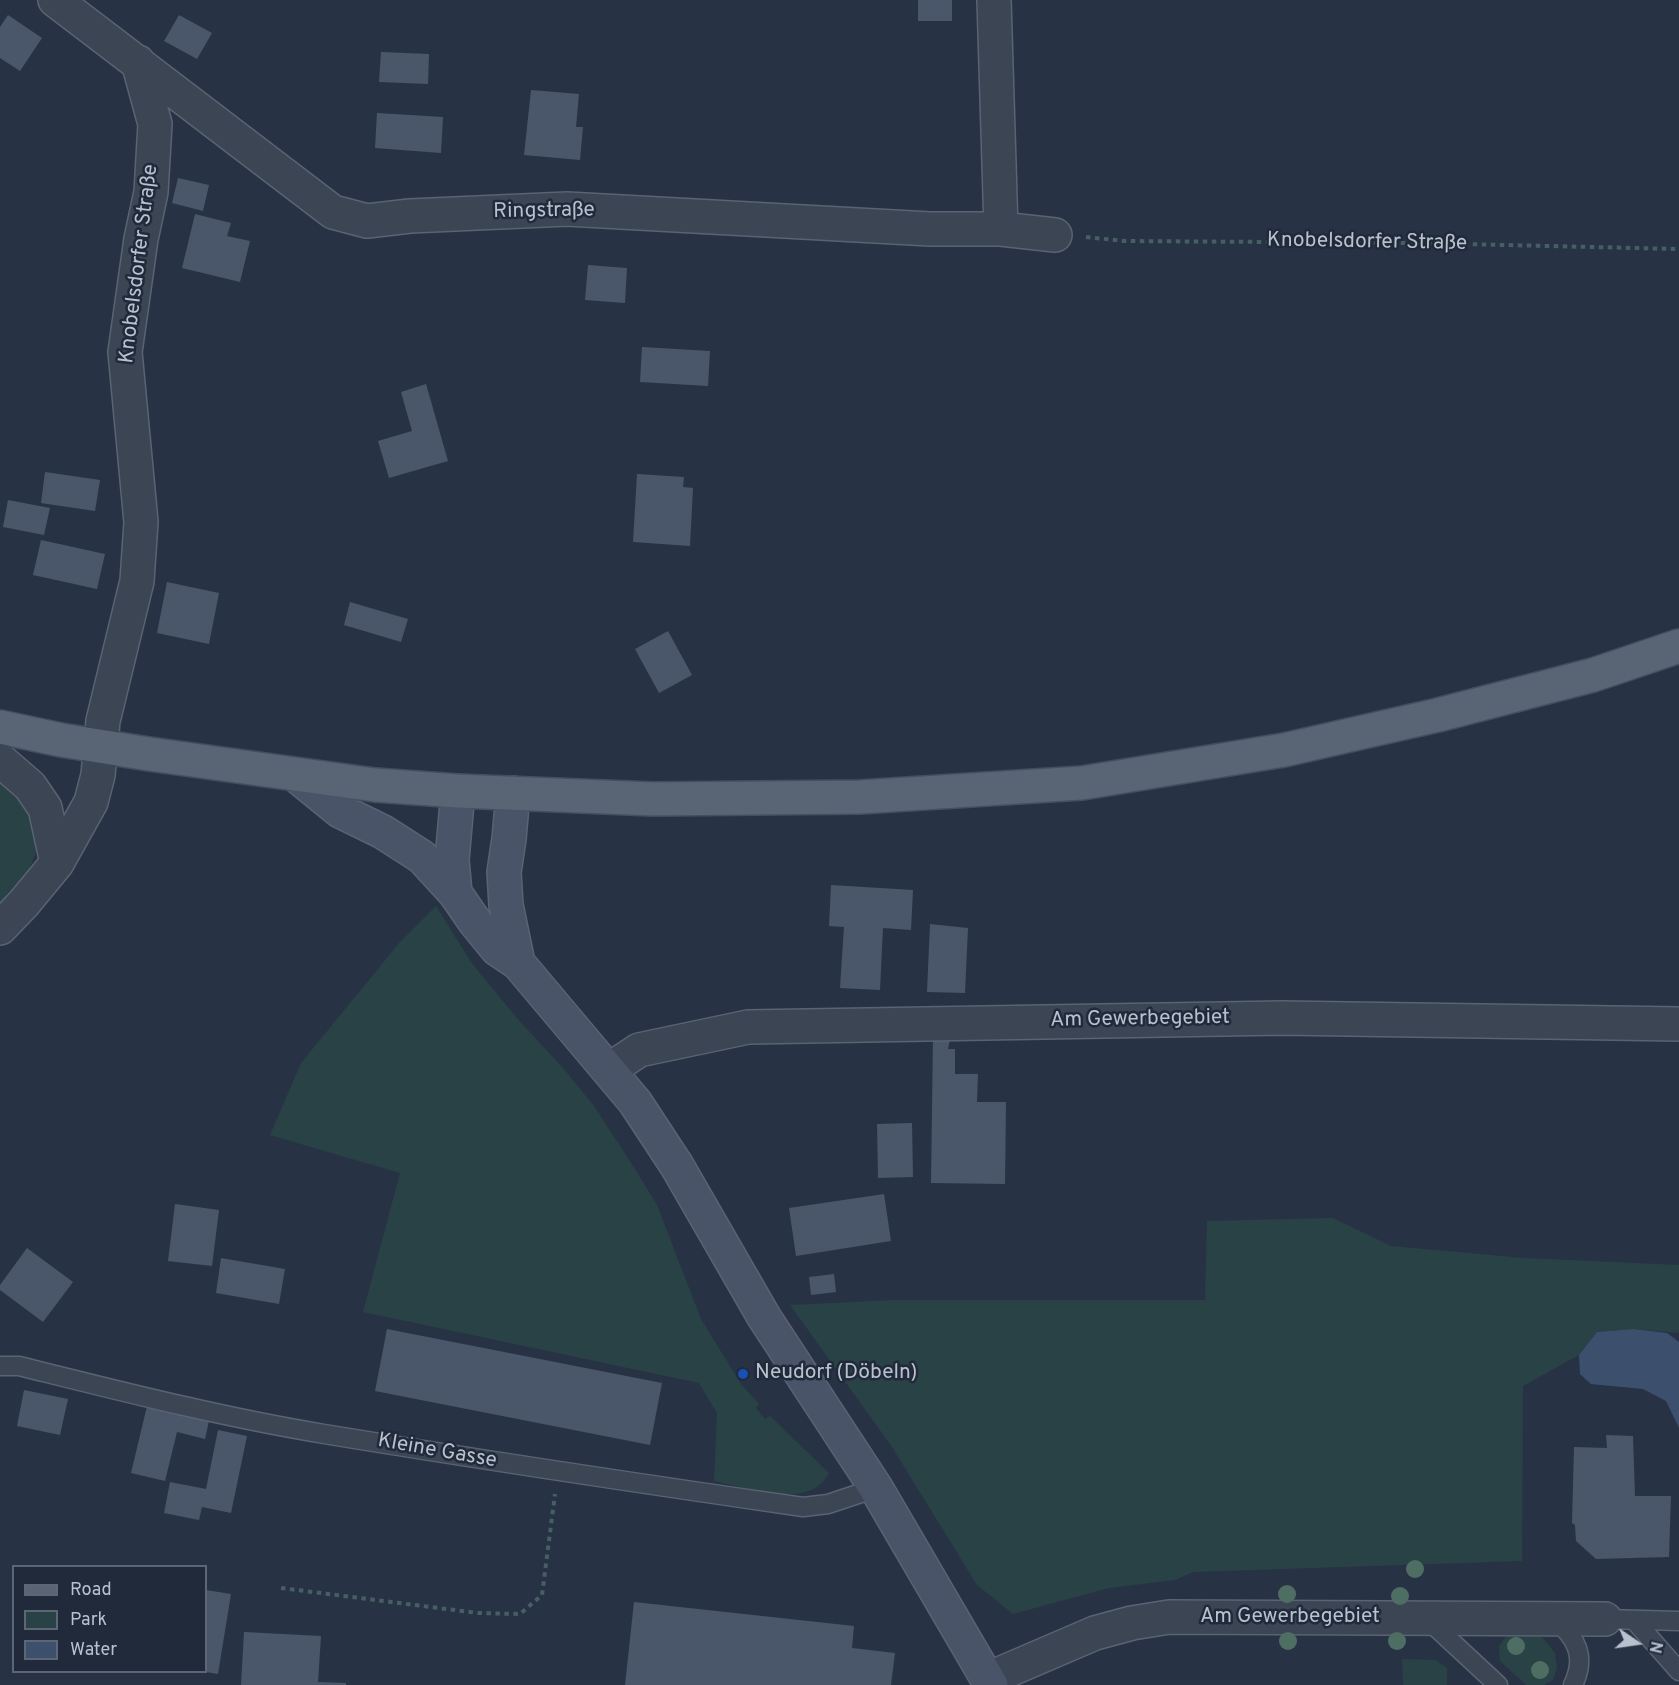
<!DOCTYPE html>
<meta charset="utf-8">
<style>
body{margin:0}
#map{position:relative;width:1679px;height:1685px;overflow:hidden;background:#273345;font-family:Overpass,sans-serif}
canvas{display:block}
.legend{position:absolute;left:12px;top:1565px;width:195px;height:108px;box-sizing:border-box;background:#202a3a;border:2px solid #5d6675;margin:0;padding:8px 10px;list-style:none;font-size:18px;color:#b9c1ce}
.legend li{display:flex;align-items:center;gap:12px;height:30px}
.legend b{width:30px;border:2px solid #5d6675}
.north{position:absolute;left:1607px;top:1613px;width:60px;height:60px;-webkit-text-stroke:4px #202a3a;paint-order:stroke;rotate:103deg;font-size:16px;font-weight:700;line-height:24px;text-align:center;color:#b9c1ce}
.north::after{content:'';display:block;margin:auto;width:21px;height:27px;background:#b9c1ce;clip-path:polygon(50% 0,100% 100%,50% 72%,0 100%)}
</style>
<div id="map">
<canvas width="1679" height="1685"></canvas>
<ul class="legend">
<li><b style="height:8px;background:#596474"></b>Road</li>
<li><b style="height:16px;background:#294246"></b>Park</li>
<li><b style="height:16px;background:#3c506e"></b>Water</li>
</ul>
<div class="north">N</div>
</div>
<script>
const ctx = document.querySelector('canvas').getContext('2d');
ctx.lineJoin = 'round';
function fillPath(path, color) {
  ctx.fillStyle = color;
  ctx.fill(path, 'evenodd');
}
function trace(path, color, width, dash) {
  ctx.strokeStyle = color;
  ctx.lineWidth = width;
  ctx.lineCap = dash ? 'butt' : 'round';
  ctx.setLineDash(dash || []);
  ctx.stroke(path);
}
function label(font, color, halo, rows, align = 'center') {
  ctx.font = font + ' Overpass,sans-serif';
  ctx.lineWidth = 5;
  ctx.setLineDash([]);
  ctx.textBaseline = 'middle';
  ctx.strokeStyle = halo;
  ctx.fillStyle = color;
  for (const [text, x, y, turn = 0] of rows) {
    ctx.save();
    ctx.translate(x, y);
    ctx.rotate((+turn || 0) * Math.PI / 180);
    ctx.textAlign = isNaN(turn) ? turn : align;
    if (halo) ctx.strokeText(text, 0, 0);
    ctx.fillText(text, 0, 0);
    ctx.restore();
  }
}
const green = new Path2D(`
 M0 779 14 785 41 825 35 855 24 883 0 907Z
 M436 906 471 962 515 1016 563 1068 594 1106 635 1169 657 1205 701 1319 741 1384 759 1404 756 1408 765 1419 770 1416 829 1473C810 1511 747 1488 714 1481L717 1413 699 1383 363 1312 400 1173 270 1135 301 1063 400 942Z
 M1333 1218 1391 1246 1524 1258 1679 1265V1333L1633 1329 1597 1332 1579 1355 1523 1386 1522 1561 1193 1572 1175 1580 1109 1588 1013 1614 977 1585 892 1447 790 1305 894 1300H1205L1207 1221Z
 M1508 1634 1531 1635 1542 1637 1555 1653 1557 1668 1553 1680 1544 1685H1526L1500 1661 1499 1646Z
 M1402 1659 1435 1660 1447 1668V1685H1403Z`);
const water = new Path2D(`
 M1633 1329 1667 1333 1679 1342V1428L1666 1401 1643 1389 1591 1384 1580 1374 1579 1355 1597 1332Z`);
const building = new Path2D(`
 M918 0H952V21H918Z
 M8 15 42 38 20 71 0 58V27Z
 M179 15 212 33 197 59 164 41Z
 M381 52 429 54 428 84 379 82Z
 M531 90 579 94 576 127H583L580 160 524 155Z
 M377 113 443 117 441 153 375 148Z
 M178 178 209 185 203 211 172 203Z
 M195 214 231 223 227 236 250 241 240 282 182 268Z
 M588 265 627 268 625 303 585 300Z
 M642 347 710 351 708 386 640 382Z
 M426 384 448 461 389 478 378 441 412 431 401 392Z
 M45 472 100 480 95 511 41 503Z
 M637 474 684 477 683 487 693 488 690 546 633 542Z
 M8 500 50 508 44 535 3 527Z
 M41 540 105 554 97 589 33 575Z
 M167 582 219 593 209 644 157 633Z
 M350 602 408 619 401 642 344 625Z
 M668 631 692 675 659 693 635 649Z
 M831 885 913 890 911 930 883 928 880 990 840 988 844 927 829 926Z
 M930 924 968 928 965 993 927 992Z
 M933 1035H951L948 1049H955V1074H978L977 1102H1006L1005 1184 931 1183Z
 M912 1123 913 1177 878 1178 877 1124Z
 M884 1194 891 1241 796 1256 789 1208Z
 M175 1204 219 1210 212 1266 168 1261Z
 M27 1248 73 1282 43 1322 0 1290V1285Z
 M221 1258 285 1269 279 1304 216 1293Z
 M834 1274 836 1292 811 1295 809 1277Z
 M387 1329 662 1383 650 1445 375 1391Z
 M24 1390 68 1399 60 1435 17 1426Z
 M147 1406 209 1421 205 1439 177 1432 165 1481 131 1473Z
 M218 1430 247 1436 231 1513 202 1507 199 1520 164 1513 170 1482 206 1489Z
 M1606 1435 1633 1436 1635 1496H1671L1669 1557 1596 1559 1576 1541 1575 1525 1572 1523 1574 1447 1607 1448Z
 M206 1590 231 1594 218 1674 206 1672Z
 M634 1602 854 1626 852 1648 895 1653 891 1685H625Z
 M244 1632 321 1636 318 1682 346 1683V1685H241Z`);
const path = new Path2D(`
 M1086 237 1124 241 1418 243 1679 249
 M281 1588 478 1613 520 1614 542 1595 555 1494`);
const lane = new Path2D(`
 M0 1366H19C120 1391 221 1417 324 1434 483 1460 643 1484 803 1507L828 1504 876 1488
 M1427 1619 1498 1685
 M1555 1619C1576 1638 1587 1656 1573 1685
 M1605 1619 1679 1621
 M1634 1620 1679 1671`);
const street = new Path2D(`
 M55 0 333 212 367 221 410 216 567 209 930 229H1001L1055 235
 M994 0 1001 229
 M0 760 30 786 45 808 57 863
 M0 928 24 903 57 863 91 802 98 775 103 721 137 581 141 522 125 352 141 239 151 192 155 124 138 62
 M609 1070 639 1050 748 1027 1282 1018 1679 1024
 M988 1679 1095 1633 1132 1623 1169 1617 1605 1619`);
const secondary = new Path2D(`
 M297 776 340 811 383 832 422 857 455 893 475 922 497 949 518 963 635 1102 677 1166 764 1317 876 1488 991 1685
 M513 793 509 839 504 872 506 905 518 963
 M455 893 452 860 458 791`);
const primary = new Path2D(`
 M0 727 61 740 149 754 375 785 458 791 653 799 860 797 1082 783 1284 750 1438 715 1593 675 1679 646`);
const trees = [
 [1415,1569],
 [1287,1594],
 [1400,1596],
 [1288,1641],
 [1397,1641],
 [1516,1646],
 [1540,1670]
];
const markers = [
 [743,1374,6,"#1a4fb4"]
];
const streetNames = [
 ["Ringstraße",544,212,-1],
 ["Knobelsdorfer Straße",1367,243,1],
 ["Knobelsdorfer Straße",140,264,-83],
 ["Am Gewerbegebiet",1140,1020,-1],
 ["Kleine Gasse",437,1452,10],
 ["Am Gewerbegebiet",1290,1618]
];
const poiNames = [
 ["Neudorf (Döbeln)",755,1374]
];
fillPath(green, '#294246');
fillPath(water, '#3c506e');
fillPath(building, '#4a576b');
trace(lane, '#5a6372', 21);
trace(street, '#5a6372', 36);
trace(secondary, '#5a6372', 36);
trace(primary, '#454e5e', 36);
trace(path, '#475f62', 4, [4.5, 4.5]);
trace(lane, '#3b4554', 18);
trace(street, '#3b4554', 33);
trace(secondary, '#495468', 33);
trace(primary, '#596474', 33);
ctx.fillStyle = '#4f6e63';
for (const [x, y] of trees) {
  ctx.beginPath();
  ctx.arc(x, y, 9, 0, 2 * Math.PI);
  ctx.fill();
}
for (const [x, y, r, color] of markers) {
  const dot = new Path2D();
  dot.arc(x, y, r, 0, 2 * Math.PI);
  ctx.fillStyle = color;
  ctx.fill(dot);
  trace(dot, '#202a3a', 2);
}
label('21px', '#b9c1ce', '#202a3a', streetNames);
label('21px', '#b9c1ce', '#202a3a', poiNames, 'left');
</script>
